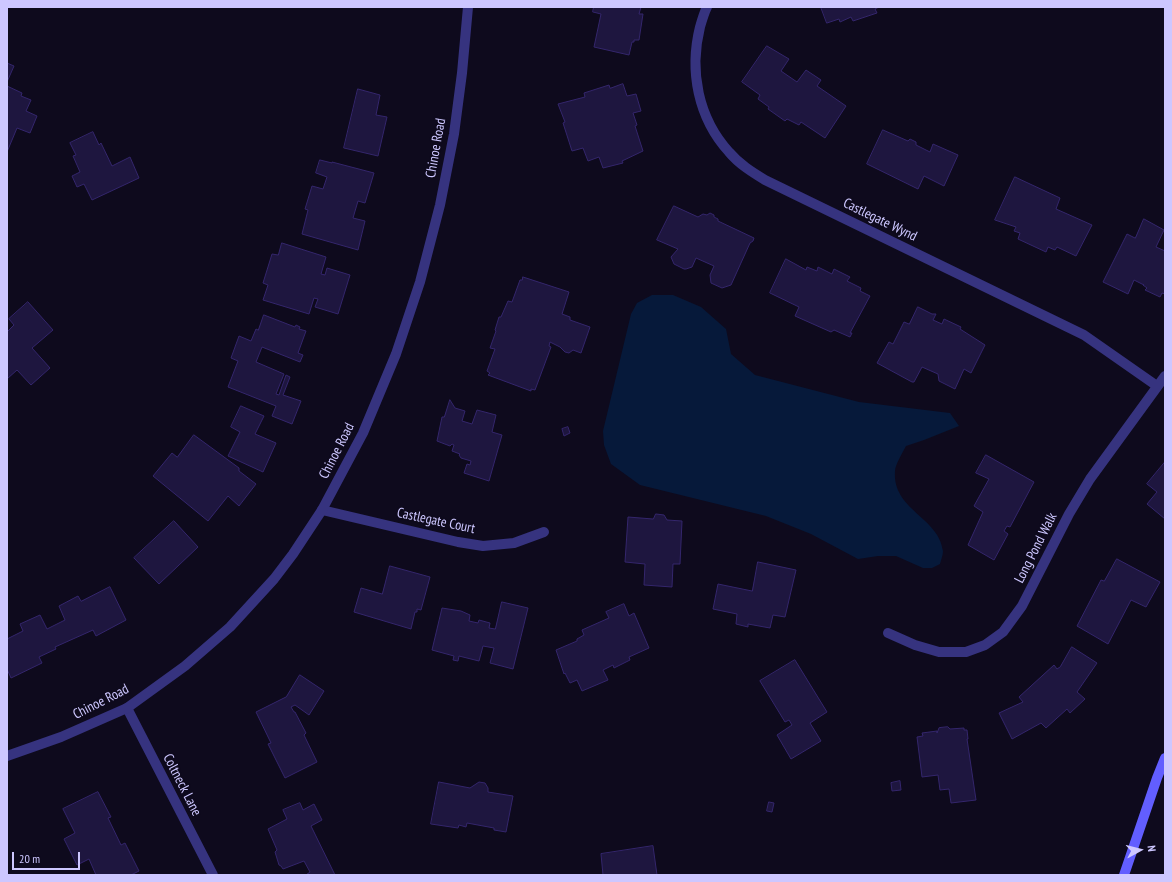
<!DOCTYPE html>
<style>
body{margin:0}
#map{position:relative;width:1172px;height:882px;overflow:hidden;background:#0e0a1d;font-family:"PT Sans Narrow",sans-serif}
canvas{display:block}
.frame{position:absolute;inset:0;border:8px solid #cdc7ff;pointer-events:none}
.north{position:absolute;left:1120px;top:830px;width:40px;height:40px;-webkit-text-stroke:3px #0e0a1d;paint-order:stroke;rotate:83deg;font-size:11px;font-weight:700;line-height:16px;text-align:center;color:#cdc7ff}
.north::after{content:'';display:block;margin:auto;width:14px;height:18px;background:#cdc7ff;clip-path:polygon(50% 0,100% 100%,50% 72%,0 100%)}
.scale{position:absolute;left:12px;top:852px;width:68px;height:18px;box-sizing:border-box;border:2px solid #cdc7ff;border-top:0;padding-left:5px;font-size:12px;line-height:14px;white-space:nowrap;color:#cdc7ff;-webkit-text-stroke:3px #0e0a1d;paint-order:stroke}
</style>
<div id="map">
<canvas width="1172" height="882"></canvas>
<div class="frame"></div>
<div class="north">N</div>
<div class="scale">20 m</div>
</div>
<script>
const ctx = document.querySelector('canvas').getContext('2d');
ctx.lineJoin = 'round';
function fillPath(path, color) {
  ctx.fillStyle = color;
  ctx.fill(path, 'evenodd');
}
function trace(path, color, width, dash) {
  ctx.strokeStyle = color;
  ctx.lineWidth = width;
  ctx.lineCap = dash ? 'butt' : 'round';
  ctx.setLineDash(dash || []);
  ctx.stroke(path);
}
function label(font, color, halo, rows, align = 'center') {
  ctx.font = font + ' "PT Sans Narrow",sans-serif';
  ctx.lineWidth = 3.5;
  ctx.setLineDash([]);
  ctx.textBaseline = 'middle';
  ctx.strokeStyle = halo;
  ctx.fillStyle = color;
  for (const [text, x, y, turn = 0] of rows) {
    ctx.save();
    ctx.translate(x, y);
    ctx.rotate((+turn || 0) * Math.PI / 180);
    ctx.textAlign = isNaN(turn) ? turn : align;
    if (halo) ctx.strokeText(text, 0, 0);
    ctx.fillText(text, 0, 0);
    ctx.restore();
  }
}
const water = new Path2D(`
 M652 295H673L701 307 726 329 731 354 755 375 859 402 950 413 959 426 924 440 906 446C903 452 895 465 895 471 892 510 939 517 943 551 943 555 941 560 940 564L932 568H923L896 556H878L858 559 811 534 766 516 640 485 611 464 604 445 603 431 631 314 637 303Z`);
const building = new Path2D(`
 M594 7H641L639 14H643L639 40H634V42H632L629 55 594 47 601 14 593 12Z
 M821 7H879L875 9 877 13 853 21 851 17 840 22 839 19 827 23Z
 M767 46 789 59 781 71 797 82 806 70 821 80 817 86 846 106 825 138 801 122 799 125 787 119 785 121 768 109 769 107 758 99 760 95 742 82Z
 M7 63 14 66 7 82Z
 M623 84 627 96 636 94 641 111 633 113 637 125 635 126 643 151 622 161 623 163 603 168 599 157 588 161 583 148 572 151 563 123 565 122 558 104 585 97 584 93 609 85 610 88Z
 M7 86 22 93 21 96 31 100 26 111 37 116 30 133 17 128 7 152Z
 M358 89 380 95 376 115 387 117 378 156 344 148Z
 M883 130 908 141 910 139 916 142V145L930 152 933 144 958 155 944 186 924 176 918 189 867 164Z
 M93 132 99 145 101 143 112 166 130 157 139 178 92 200 84 184 77 187 72 176 80 172 73 156 76 155 70 143Z
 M320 160 332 163V162L374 173 365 203 358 201 353 218 365 221 358 250 302 234 308 210 305 209 312 186 323 189 327 177 316 173Z
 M1015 177 1060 198 1056 209 1092 225 1076 256 1057 247 1055 250 1048 247 1046 252 1018 239 1020 233 1014 231 1016 227 995 220Z
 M674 206 698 217 703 214 707 215 710 213 714 215V217L718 219V221L754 238 753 241 750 243 731 285 722 288 711 283 710 275 714 266 696 258 692 267 686 269H684L674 264 671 257 678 249 657 240Z
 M1144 219 1164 230 1156 247 1165 251V294L1162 293 1160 297 1145 290 1147 288 1143 285H1144L1134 280 1128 294 1103 282 1127 234 1135 238Z
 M282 243 326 257 321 274 325 275 327 268 350 275 338 314 315 307 318 299 314 298 309 314 263 300 268 285 263 283 272 254 278 255Z
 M786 259 806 270 807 267 817 271 818 267 832 274 834 269 850 277 847 281 861 288 860 291 870 296 850 333H852L850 337 834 330 831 332 795 316 799 307 770 293Z
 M523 277 569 292 562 314 570 317V320L590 327 581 353 573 350 569 353 565 352 560 347 550 342 549 346 551 347 535 390 531 389V391L488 375 490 373 487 371 495 349 490 348 496 331 495 330 499 317H501L508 301 512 302 520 280H522Z
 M28 302 53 330 32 348 50 368 31 385 17 370 7 379V332L14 325 9 319Z
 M918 307 932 314H936L933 320 942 324 944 319 961 327 960 329 985 345 971 373 964 369 955 389 939 381 938 374 922 367 914 382H912L877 363 889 342 893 344 904 322 909 324Z
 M264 315 295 327 296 325 300 327 299 329 306 331 298 353 303 355 300 362 262 347 256 362 284 374 276 394 279 395 286 375 290 377 283 395 301 401 292 424 272 416 276 406 228 387 238 361 231 358 239 336 251 341 256 329 258 330Z
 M450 400 455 408 465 411 462 421 472 424 477 410 496 415 492 432 502 435 489 481 464 473 467 464 470 465 471 461 461 458 459 455 460 454 452 451 454 445 452 444 450 446 437 441 442 417H444Z
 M241 406 264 416 255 434 276 443 263 472 228 456 240 432 231 427Z
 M568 427 570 433 564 436 562 429Z
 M194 435 239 468V471L256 484 239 506 228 496 208 521 153 476 172 453 177 457Z
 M986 455 1034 482 1010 527 1007 526 1004 531 1008 534 994 560 968 545 983 512 974 506 989 479 976 473Z
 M1165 462V519L1147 504 1157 492 1147 484Z
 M656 514 664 515 667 520 682 521 680 564H673L672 587 644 585 645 564 625 562 628 517 653 519Z
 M174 521 198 547 159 584 134 558Z
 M1117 559 1160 582 1146 607 1131 600 1108 644 1077 626 1101 580 1104 581Z
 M758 562 796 570 785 617 773 615 770 628 748 624V627L736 624 737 614 713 609 718 584 752 591Z
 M390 566 430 577 421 610 417 609V612H415L411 629 354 612 361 588 382 594Z
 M110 587 126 620 96 636 93 630 55 647 56 649 39 657 42 663 11 678 7 669V639L23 631 20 624 40 615 47 629 65 620 59 606 78 596 81 601Z
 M502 602 528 608 513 669 490 663 494 648 483 646 479 661 459 656 458 661 453 660 454 656 432 650 442 608 461 611 470 615 469 621 478 623 479 620 490 623 489 628 495 629Z
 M624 604 629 616 634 613 649 648 629 657 630 660 614 668 613 665 603 670 608 680 582 691 577 680 570 683 565 673 564 674 556 650 577 641V639L584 635 582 630 609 618 606 612Z
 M1072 647 1097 663 1077 692 1085 699 1070 713 1067 709 1046 728 1041 723 1012 739 999 713 1023 702 1019 697 1054 665 1057 669 1060 667Z
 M795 660 827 712 810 723 821 741 791 759 777 735 792 725 789 720 785 722 760 681Z
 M300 675 324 691 309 715 295 705 291 707 294 712H295L306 733 304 735 317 762 285 778 268 744 271 743 256 712 286 697Z
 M948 727 950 729 964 728V730H967L968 739H967L976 800 951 803 949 789 940 790 938 775 922 777 917 737 923 736 922 733 937 731V733L939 728Z
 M900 781 901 790 892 791 891 783Z
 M439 782 470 788 479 782 485 783 488 788V792L513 796 506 832 494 830V828L467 823 466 827 459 825 458 828 431 824Z
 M98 792 111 817 108 818 121 845 125 843 139 871 131 875H96L89 859 77 865 64 839 75 833 63 809Z
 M769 802 774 803 772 812 767 811Z
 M300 803 303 810 314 804 322 820 311 826 335 875H306L310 872 304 861 283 869 281 866 279 865 275 852 277 850 268 829 287 819 283 810Z
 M653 846 657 875H603L601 854Z`);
const minor = new Path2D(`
 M707 7C704 13 702 20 700 27 689 71 698 118 729 152 739 164 752 172 765 180L1084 335 1157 386
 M322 510 458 542 483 546 514 543 544 532
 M888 633 915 645 939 652H966L985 645 1003 632 1022 606 1069 514 1090 479 1165 376
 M127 708 213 875`);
const tertiary = new Path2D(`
 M7 756 61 737 127 708 185 666 230 627 274 579 293 554 322 510 363 433 396 354 420 282 440 205 454 134 462 73 468 7`);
const secondary = new Path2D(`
 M1124 875 1157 778 1165 758`);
const streetNames = [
 ["Chinoe Road",436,148,-80],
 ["Castlegate Wynd",880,220,26],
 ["Chinoe Road",337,451,-63],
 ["Castlegate Court",436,521,12],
 ["Long Pond Walk",1036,548,-63],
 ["Chinoe Road",101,702,-27],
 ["Coltneck Lane",182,785,63]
];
fillPath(water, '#06193a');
fillPath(building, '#1e163f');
trace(building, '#34266c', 1);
trace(minor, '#36337f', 10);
trace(tertiary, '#36337f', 10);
trace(secondary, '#625eff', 10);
label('14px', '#cdc7ff', '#0e0a1d', streetNames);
</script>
